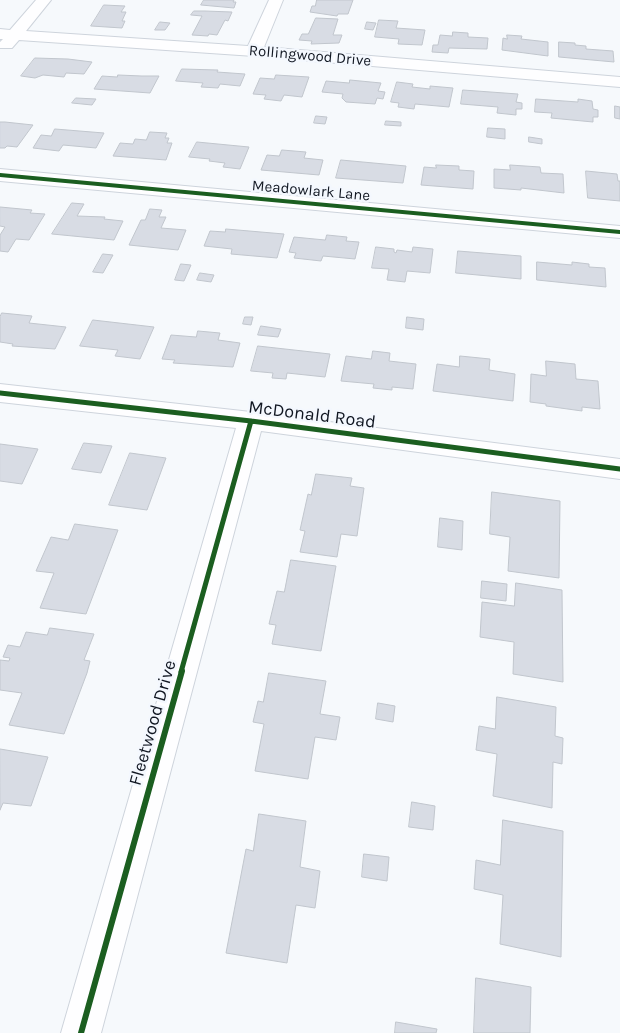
<!DOCTYPE html>
<style>
body{margin:0}
canvas{display:block;background:#f6f9fc}
</style>
<canvas width="620" height="1033"></canvas>
<script>
const ctx = document.querySelector('canvas').getContext('2d');
ctx.lineJoin = 'round';
function fillPath(path, color) {
  ctx.fillStyle = color;
  ctx.fill(path, 'evenodd');
}
function trace(path, color, width, dash) {
  ctx.strokeStyle = color;
  ctx.lineWidth = width;
  ctx.lineCap = dash ? 'butt' : 'round';
  ctx.setLineDash(dash || []);
  ctx.stroke(path);
}
function label(font, color, halo, rows, align = 'center') {
  ctx.font = font + ' Karla,sans-serif';
  ctx.lineWidth = 5;
  ctx.setLineDash([]);
  ctx.textBaseline = 'middle';
  ctx.strokeStyle = halo;
  ctx.fillStyle = color;
  for (const [text, x, y, turn = 0] of rows) {
    ctx.save();
    ctx.translate(x, y);
    ctx.rotate((+turn || 0) * Math.PI / 180);
    ctx.textAlign = isNaN(turn) ? turn : align;
    if (halo) ctx.strokeText(text, 0, 0);
    ctx.fillText(text, 0, 0);
    ctx.restore();
  }
}
const building = new Path2D(`
 M204 0H234L233 2H236L234 8 201 5Z
 M317 0H353L348 14H338L337 16 310 12 312 6H315Z
 M104 5 125 6 121 12H126L122 21H125L122 28 91 26Z
 M194 11H205L232 12 228 21 225 20 217 35 209 34 208 36 192 35 202 16 191 15Z
 M316 18 338 19 333 35H342L339 43 311 44 312 41 299 40 302 34H308Z
 M379 20 398 21 396 28 425 30 422 45 398 44 399 39 375 37Z
 M160 22 170 23 165 30H155Z
 M367 22 376 23 373 30 365 29Z
 M453 32 468 33V37L488 38 487 49 449 48 448 53 432 52 433 45H438L440 35 452 36Z
 M507 35 522 36 521 39 548 42V56L502 50 503 38 507 39Z
 M559 42 575 43V45L586 46V49L613 51 614 62 559 57Z
 M35 58 68 59 92 62 84 74 66 73 64 77 43 75 35 78 21 76Z
 M182 69 218 70 217 72 245 74 240 86 220 84 218 88 201 87 203 83 176 81Z
 M118 75 142 76H159L150 93 94 89 102 76 117 77Z
 M276 75 309 77 302 97 284 95 281 101 264 99 266 95 253 94 260 78 274 79Z
 M350 80 381 83 378 91 385 92 383 99 377 98 375 104 346 102 342 98 343 94 322 92 326 81 349 83Z
 M397 82 413 84 412 87 430 89V86L453 88 449 107 415 104 414 109 398 107 399 103 391 102Z
 M463 90 518 94 516 102 522 103V109H516V115L497 113 498 107 461 104Z
 M76 98 96 99 92 105 72 103Z
 M536 99 578 102V99L592 101 593 109 598 110V117H593V122L551 118 552 113 535 112Z
 M615 106 620 107V119L615 118Z
 M316 116 327 117 325 124 314 123Z
 M386 121 401 122V126L385 125Z
 M0 122H5L33 125 17 147 7 146 5 148H0Z
 M488 128 505 129V139L487 137Z
 M55 129 104 133 96 148 63 145 59 151 33 148 41 135 51 136Z
 M150 132 167 133 165 138H169L167 143H172L166 160 113 156 120 143 133 144 135 139 146 140Z
 M529 137 542 139V144L529 142Z
 M197 142 249 147 240 169 223 167 225 163 209 161 210 159 189 157Z
 M282 150 306 152 304 158 323 160 319 175 261 170 267 155 279 156Z
 M341 160 406 166 403 183 336 178Z
 M436 165 459 166V170L474 171 473 189 421 185 424 167 436 168Z
 M510 165 540 167 541 173 563 174 564 193 521 188V190L494 188V169L510 170Z
 M586 171 617 174 618 181H620V201L588 198Z
 M72 203 84 204 77 216 105 217 104 219 123 221 114 240 52 234Z
 M0 207 32 210 30 213 45 214 29 240 16 239 8 252 0 251V235L5 227 0 226Z
 M150 209 162 210 159 217H166L161 228 186 230 178 250 129 245 141 220H145Z
 M226 229 284 234 277 258 231 254 232 249 204 246 210 231 225 232Z
 M327 235 347 237 346 241 359 242 355 259 323 256 321 261 294 258 296 253 289 252 294 237 325 240Z
 M376 247 394 249V252L396 253 397 250 412 252 413 247 433 249 430 273 407 271 405 282 387 280 389 269 372 268Z
 M458 251 521 256V279L456 273Z
 M103 254 113 255 103 273 93 272Z
 M537 262 572 265V262L589 264V267L605 268 606 287 537 280Z
 M181 264 191 265 184 281 175 280Z
 M200 273 214 275 211 282 197 280Z
 M2 313 32 316 29 323 66 327 55 349 12 346 13 344 0 342V317Z
 M245 317H253L251 325 243 324Z
 M407 317 424 319 423 330 406 328Z
 M93 320 154 327 140 359 115 356 118 350 80 346Z
 M261 326 281 329 278 337 258 335Z
 M198 331 220 333 218 340 240 343 233 367 173 363 175 360 162 359 171 335 196 337Z
 M258 346 330 354 325 377 287 373 286 379 272 378 273 373 251 371Z
 M373 351 390 353 389 361 416 364 413 389 392 387V390L373 388 374 384 341 381 346 356 371 359Z
 M460 356 490 359 489 370 515 374 513 401 433 391 437 364 459 367Z
 M546 361 575 364 576 379 598 381 600 409 582 407V411L546 406V404L530 402 531 374 546 376Z
 M84 443 112 446 101 473 72 469Z
 M0 444 38 449 22 484 0 481Z
 M130 453 166 458 147 510 109 505Z
 M316 474 352 478 350 486 364 488 357 536 341 534 337 557 300 552 305 531 300 530 308 494 311 495Z
 M492 492 560 501 559 578 508 571 510 537 490 534Z
 M440 518 463 521 462 550 438 547Z
 M75 524 118 530 86 614 40 608 54 573 36 571 51 537 68 540Z
 M291 560 336 566 321 651 272 644 276 625 269 624 277 591 284 592Z
 M482 581 507 584 506 601 481 598Z
 M516 583 562 590 563 682 513 674 514 642 480 637 482 602 514 606Z
 M50 628 94 634 84 660 90 661 87 673 64 734 9 725 22 693 0 690V660L9 661 10 658 3 657 8 645 20 647 26 632 47 635Z
 M269 673 326 681 320 714 340 717 336 740 315 737 308 779 255 771 264 724 253 722 258 701 263 702Z
 M497 697 556 707 555 736 563 738 562 764 553 762 552 808 493 796 497 754 476 750 479 726 495 729Z
 M378 703 395 706 393 722 376 719Z
 M0 749 48 757 31 806 3 803 0 810Z
 M412 802 435 806 433 830 409 827Z
 M259 814 306 821 300 867 320 871 315 908 296 905 287 963 226 953 246 849 253 851Z
 M503 820 563 831 561 957 500 944 503 895 474 889 476 860 500 865Z
 M364 854 389 857 387 881 362 877Z
 M476 978 531 987 530 1033H474Z
 M396 1022 437 1029 436 1033H395Z`);
const minor = new Path2D(`
 M36 0H51L26 31 248 46 269 0H283L264 47 620 77V87L254 56 19 40 12 48H0V42L3 39H0V29L10 30Z
 M0 169 620 226V238L0 181Z
 M0 384 251 412 620 459V479L261 431 101 1033H61L236 428 0 402Z`);
const cyclewayFar2 = new Path2D(`
 M0 175 620 232`);
const cyclewayFar1 = new Path2D(`
 M0 393 251 421 620 469
 M181 672 251 421`);
const cycleway = new Path2D(`
 M81 1033 182 671`);
const farStreetnames = [
 ["Rollingwood Drive",310,56,5],
 ["Meadowlark Lane",311,191,5]
];
const streetNames = [
 ["McDonald Road",312,415,7],
 ["Fleetwood Drive",153,723,-74]
];
fillPath(building, '#d8dce4');
trace(building, '#c1c6cd', 1);
trace(minor, '#ced4dc', 2);
fillPath(minor, '#fefeff');
trace(cyclewayFar2, '#1b5e20', 4);
trace(cyclewayFar1, '#1b5e20', 5);
trace(cycleway, '#1b5e20', 6);
label('15px', '#101621', '#f4f8fe', farStreetnames);
label('18px', '#101621', '#f4f8fe', streetNames);
</script>
